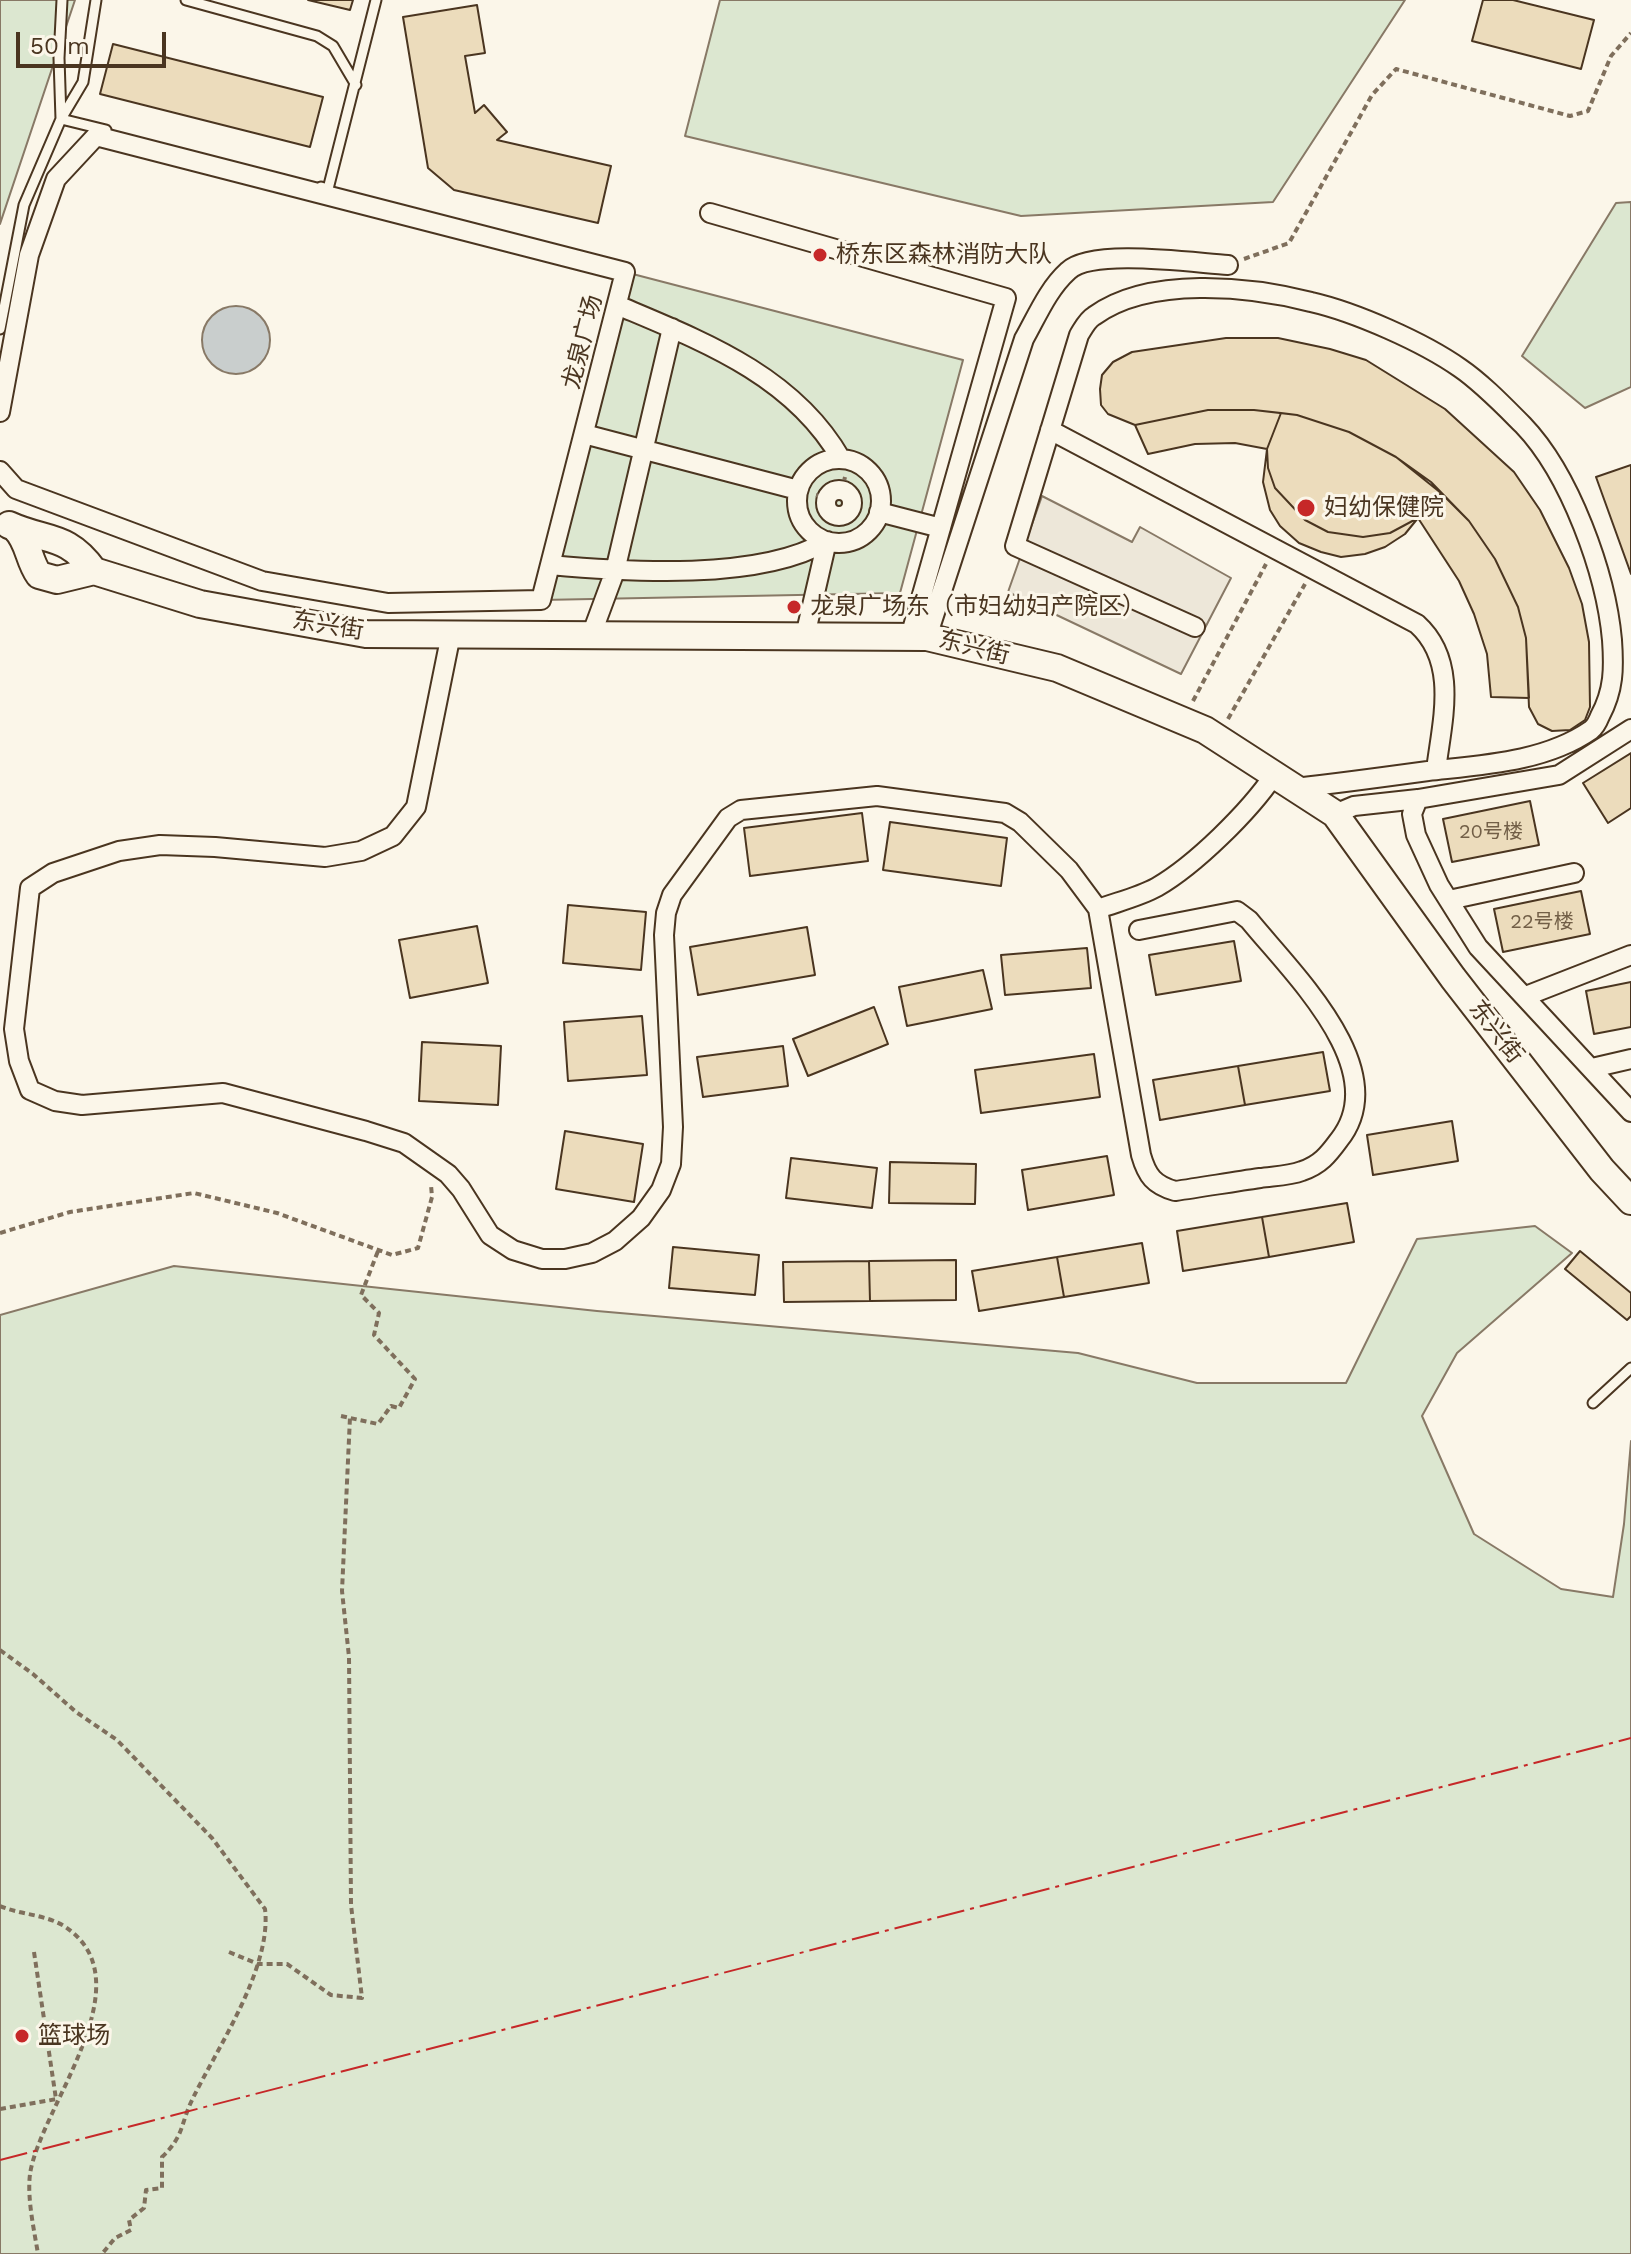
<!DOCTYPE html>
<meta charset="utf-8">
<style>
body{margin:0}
#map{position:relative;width:1631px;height:2254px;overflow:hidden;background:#fbf6e9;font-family:"Work Sans",sans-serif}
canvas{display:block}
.scale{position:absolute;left:16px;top:32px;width:150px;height:36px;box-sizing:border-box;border:4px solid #4a3520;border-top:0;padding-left:10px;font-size:24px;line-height:28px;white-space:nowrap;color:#4a3520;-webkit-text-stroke:6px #fbf6e9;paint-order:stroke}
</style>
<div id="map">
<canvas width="1631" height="2254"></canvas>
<div class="scale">50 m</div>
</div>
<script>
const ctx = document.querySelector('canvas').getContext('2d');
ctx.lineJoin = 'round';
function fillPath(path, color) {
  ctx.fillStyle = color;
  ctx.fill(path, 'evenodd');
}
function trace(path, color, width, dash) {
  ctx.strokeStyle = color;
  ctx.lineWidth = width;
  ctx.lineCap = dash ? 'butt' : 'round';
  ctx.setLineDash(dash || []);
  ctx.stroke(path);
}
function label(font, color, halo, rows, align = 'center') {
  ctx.font = font + ' "Work Sans","Noto Sans SC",sans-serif';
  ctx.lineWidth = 6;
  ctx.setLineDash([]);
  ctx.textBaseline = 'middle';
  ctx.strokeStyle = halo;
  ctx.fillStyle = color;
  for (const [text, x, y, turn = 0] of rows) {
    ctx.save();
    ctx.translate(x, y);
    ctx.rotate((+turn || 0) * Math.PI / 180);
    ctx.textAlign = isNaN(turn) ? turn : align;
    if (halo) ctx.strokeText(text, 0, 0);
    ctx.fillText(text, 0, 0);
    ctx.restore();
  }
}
const green = new Path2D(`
 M0 0H75L0 224Z
 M720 0H1405L1273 202 1021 216 685 136Z
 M1631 202V387L1585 408 1522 356 1616 203Z
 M625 272 963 360 900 593 541 600Z
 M1535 1226 1572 1253 1457 1353 1422 1416 1474 1534 1561 1589 1613 1597 1624 1524 1631 1441V2254H0V1315L174 1266 597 1311 1078 1353 1197 1383H1346L1417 1239Z`);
const parking = new Path2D(`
 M1042 496 1132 542 1140 527 1231 578 1181 674 1008 592Z`);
const water = new Path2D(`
 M202 340a34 34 0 1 1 68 0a34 34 0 1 1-68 0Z`);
const building = new Path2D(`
 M308 0H353L350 10Z
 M1483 0H1513L1594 20 1581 69 1472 41Z
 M477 5 485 53 465 56 475 113 484 105 507 132 497 140 611 166 598 223 454 190 428 168 403 17Z
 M113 44 323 97 310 147 100 94Z
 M1226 338H1278L1330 349 1366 360 1445 409 1514 472 1540 510 1569 568 1582 604 1589 642 1590 707 1585 720 1570 730 1552 731 1538 724 1529 707 1526 638 1518 607 1495 559 1469 521 1431 482 1396 457 1349 432 1297 415 1254 410H1208L1135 425 1108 414 1101 405 1100 389 1102 375 1113 362 1132 352Z
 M1208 410H1254L1281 413 1267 449 1235 443 1195 444 1148 454 1135 425Z
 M1281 413 1297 415 1349 432 1396 457 1441 493 1418 518 1390 533 1363 537 1328 532 1305 520 1275 488 1268 468 1267 449Z
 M1267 449 1268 468 1275 488 1305 520 1328 532 1363 537 1390 533 1418 518 1405 534 1385 547 1365 554 1341 557 1321 552 1299 543 1280 526 1270 510 1263 482Z
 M1631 465V574L1596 477Z
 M1441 493 1469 521 1495 559 1518 607 1526 638 1529 698 1491 697 1487 654 1474 614 1459 581 1418 518Z
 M1631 753V808L1608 823 1583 783Z
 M1530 801 1539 845 1452 862 1443 819Z
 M862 813 868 861 750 876 744 828Z
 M890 822 1007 838 1001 886 883 870Z
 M1581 891 1590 934 1503 952 1494 909Z
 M568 905 646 912 641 970 563 963Z
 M477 926 488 983 410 998 399 940Z
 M807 927 815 975 698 995 690 947Z
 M1234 941 1241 981 1156 995 1149 955Z
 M1087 948 1091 988 1005 995 1001 955Z
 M983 970 992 1009 907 1026 899 987Z
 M1631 982V1027L1594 1034 1586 991Z
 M874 1007 888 1044 808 1076 793 1039Z
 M642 1016 647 1075 568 1081 564 1022Z
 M422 1042 501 1046 498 1105 419 1101Z
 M783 1046 788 1086 703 1097 697 1057Z
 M1323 1052 1330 1091 1245 1105 1238 1066Z
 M1094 1054 1100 1097 981 1113 975 1070Z
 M1238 1066 1245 1105 1160 1120 1153 1080Z
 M1452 1121 1458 1161 1373 1175 1367 1135Z
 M565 1131 643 1144 634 1202 556 1189Z
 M1107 1156 1114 1195 1028 1210 1022 1170Z
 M791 1158 877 1168 872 1208 786 1198Z
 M890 1162 976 1164 975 1204 889 1203Z
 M1347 1203 1354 1242 1269 1257 1262 1217Z
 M1262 1217 1269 1257 1183 1271 1177 1231Z
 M1142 1243 1149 1283 1064 1297 1057 1257Z
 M673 1247 759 1255 755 1295 669 1288Z
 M1580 1251 1631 1293V1316L1627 1320 1565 1269Z
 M1057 1257 1064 1297 979 1311 972 1271Z
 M956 1260V1300L870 1301 869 1261Z
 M869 1261 870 1301 784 1302 783 1262Z`);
const path = new Path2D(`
 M1244 259 1289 243 1372 95 1396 69 1570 116 1588 111 1611 56 1631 33
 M842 490 845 477
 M816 495 827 498
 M1193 701 1266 564
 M1228 719 1305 584
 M0 1233 70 1212 194 1193 277 1213 392 1255 418 1248 432 1197 431 1185
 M341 1416 378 1424 391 1406 399 1408 415 1379 374 1335 379 1313 361 1295 378 1251
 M0 1650 33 1674 76 1712 117 1740 212 1838 265 1909C272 1967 218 2047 193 2098 180 2124 185 2135 162 2157V2188L146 2190 144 2208 129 2220 131 2230 115 2238 102 2254
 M0 1906C21 1915 44 1914 64 1926 149 1981 40 2107 30 2174 27 2199 34 2229 38 2254
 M34 1952 56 2099
 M229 1952 258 1964H287L331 1995 362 1998 351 1905 349 1657 342 1591 350 1417
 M0 2109 57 2099`);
const lane = new Path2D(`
 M62 0 59 58 61 119 106 130
 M186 0 317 36 333 46 356 85
 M321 187 328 189 376 0
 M0 329 24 205 61 119 83 82 96 0
 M1593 1403 1631 1368`);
const street = new Path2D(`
 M710 213 1006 298 910 637
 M617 305C702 341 793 375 841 459
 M0 412 29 255 56 179 96 136 625 272 541 600 388 603 262 581 16 489 0 471
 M1050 430 1417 624C1459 662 1442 721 1436 770
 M584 434 798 490
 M797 501a42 42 0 1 1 84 0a42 42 0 1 1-84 0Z
 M826 503a13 13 0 1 1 26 0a13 13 0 1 1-26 0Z
 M879 512 941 528
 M550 565C627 572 760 581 827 541
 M1195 627 1015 546 1079 335C1083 329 1087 320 1094 316 1149 276 1249 286 1311 302 1355 312 1423 342 1460 368 1482 383 1504 406 1523 425 1570 474 1606 573 1612 640 1614 668 1614 690 1600 716 1598 721 1595 727 1591 730 1545 762 1482 765 1428 771 1384 777 1340 783 1296 788
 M592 633 615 571 672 328
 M451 634 416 807 393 836 361 851 325 857 215 847 160 845 119 851 53 873 30 888 14 1029 19 1061 30 1090 55 1101 82 1105 223 1093 366 1131 404 1143 448 1174 461 1189 490 1235 513 1250 542 1259H565L592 1253 615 1241 641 1218 661 1190 671 1164 673 1127 664 935 666 913 672 895 728 818 741 810 877 796 1005 813 1020 822 1069 870 1098 909 1141 1155C1147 1176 1154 1185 1175 1191 1203 1187 1232 1182 1260 1178 1274 1176 1289 1176 1302 1171 1320 1165 1328 1155 1339 1140 1395 1070 1292 973 1249 920L1237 911 1139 930
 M805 636 827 541
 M927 637 1024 339C1037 316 1048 289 1068 271 1092 248 1194 263 1228 265
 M1418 799 1412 814 1416 835 1439 885 1478 947 1631 1112
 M1335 814 1354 806 1418 799 1559 775 1631 729
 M1449 900 1574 873
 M1098 909C1117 902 1139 897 1157 887 1195 865 1249 812 1274 775
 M1526 996 1631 955
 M1592 1068 1631 1059`);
const secondary = new Path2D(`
 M9 525C46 542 67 533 94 571
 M15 528C29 541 28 560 39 575L57 580 94 571
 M94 571 200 604 366 634 927 637 1057 668 1205 730 1335 814 1453 978 1602 1170 1631 1201`);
const power = new Path2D(`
 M0 2160 1631 1738`);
const markers = [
 [820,255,8,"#c62828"],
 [1306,508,10,"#c62828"],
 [794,607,8,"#c62828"],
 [22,2036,8,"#c62828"]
];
const numberNames = [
 ["20号楼",1491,832],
 ["22号楼",1542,922]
];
const poiNames = [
 ["桥东区森林消防大队",836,255],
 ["妇幼保健院",1324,508],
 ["龙泉广场东（市妇幼妇产院区）",810,607],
 ["篮球场",38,2036]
];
const streetNames = [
 ["龙泉广场",583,342,-76],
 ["东兴街",328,626,9],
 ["东兴街",974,648,14],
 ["东兴街",1496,1032,52]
];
fillPath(green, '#dce7d0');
trace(green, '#887966', 2);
fillPath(parking, '#ede7d9');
trace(parking, '#887966', 2);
fillPath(water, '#c9cecd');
trace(water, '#887966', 2);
fillPath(building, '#ecdcbc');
trace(building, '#4a3520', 2);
trace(lane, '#4a3520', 13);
trace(street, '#4a3520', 22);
trace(secondary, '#4a3520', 30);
trace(path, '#7f6f5c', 4, [6, 4]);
trace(lane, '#fbf6e9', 9);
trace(street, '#fbf6e9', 18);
trace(secondary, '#fbf6e9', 26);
trace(power, '#c62828', 2, [28, 6, 4, 6]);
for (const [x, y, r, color] of markers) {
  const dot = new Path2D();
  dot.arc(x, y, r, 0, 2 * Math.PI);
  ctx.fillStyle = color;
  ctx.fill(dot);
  trace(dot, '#fbf6e9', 3);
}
label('20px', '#725f47', null, numberNames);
label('24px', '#4a3520', '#fbf6e9', poiNames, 'left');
label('24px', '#4a3520', '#fbf6e9', streetNames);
</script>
